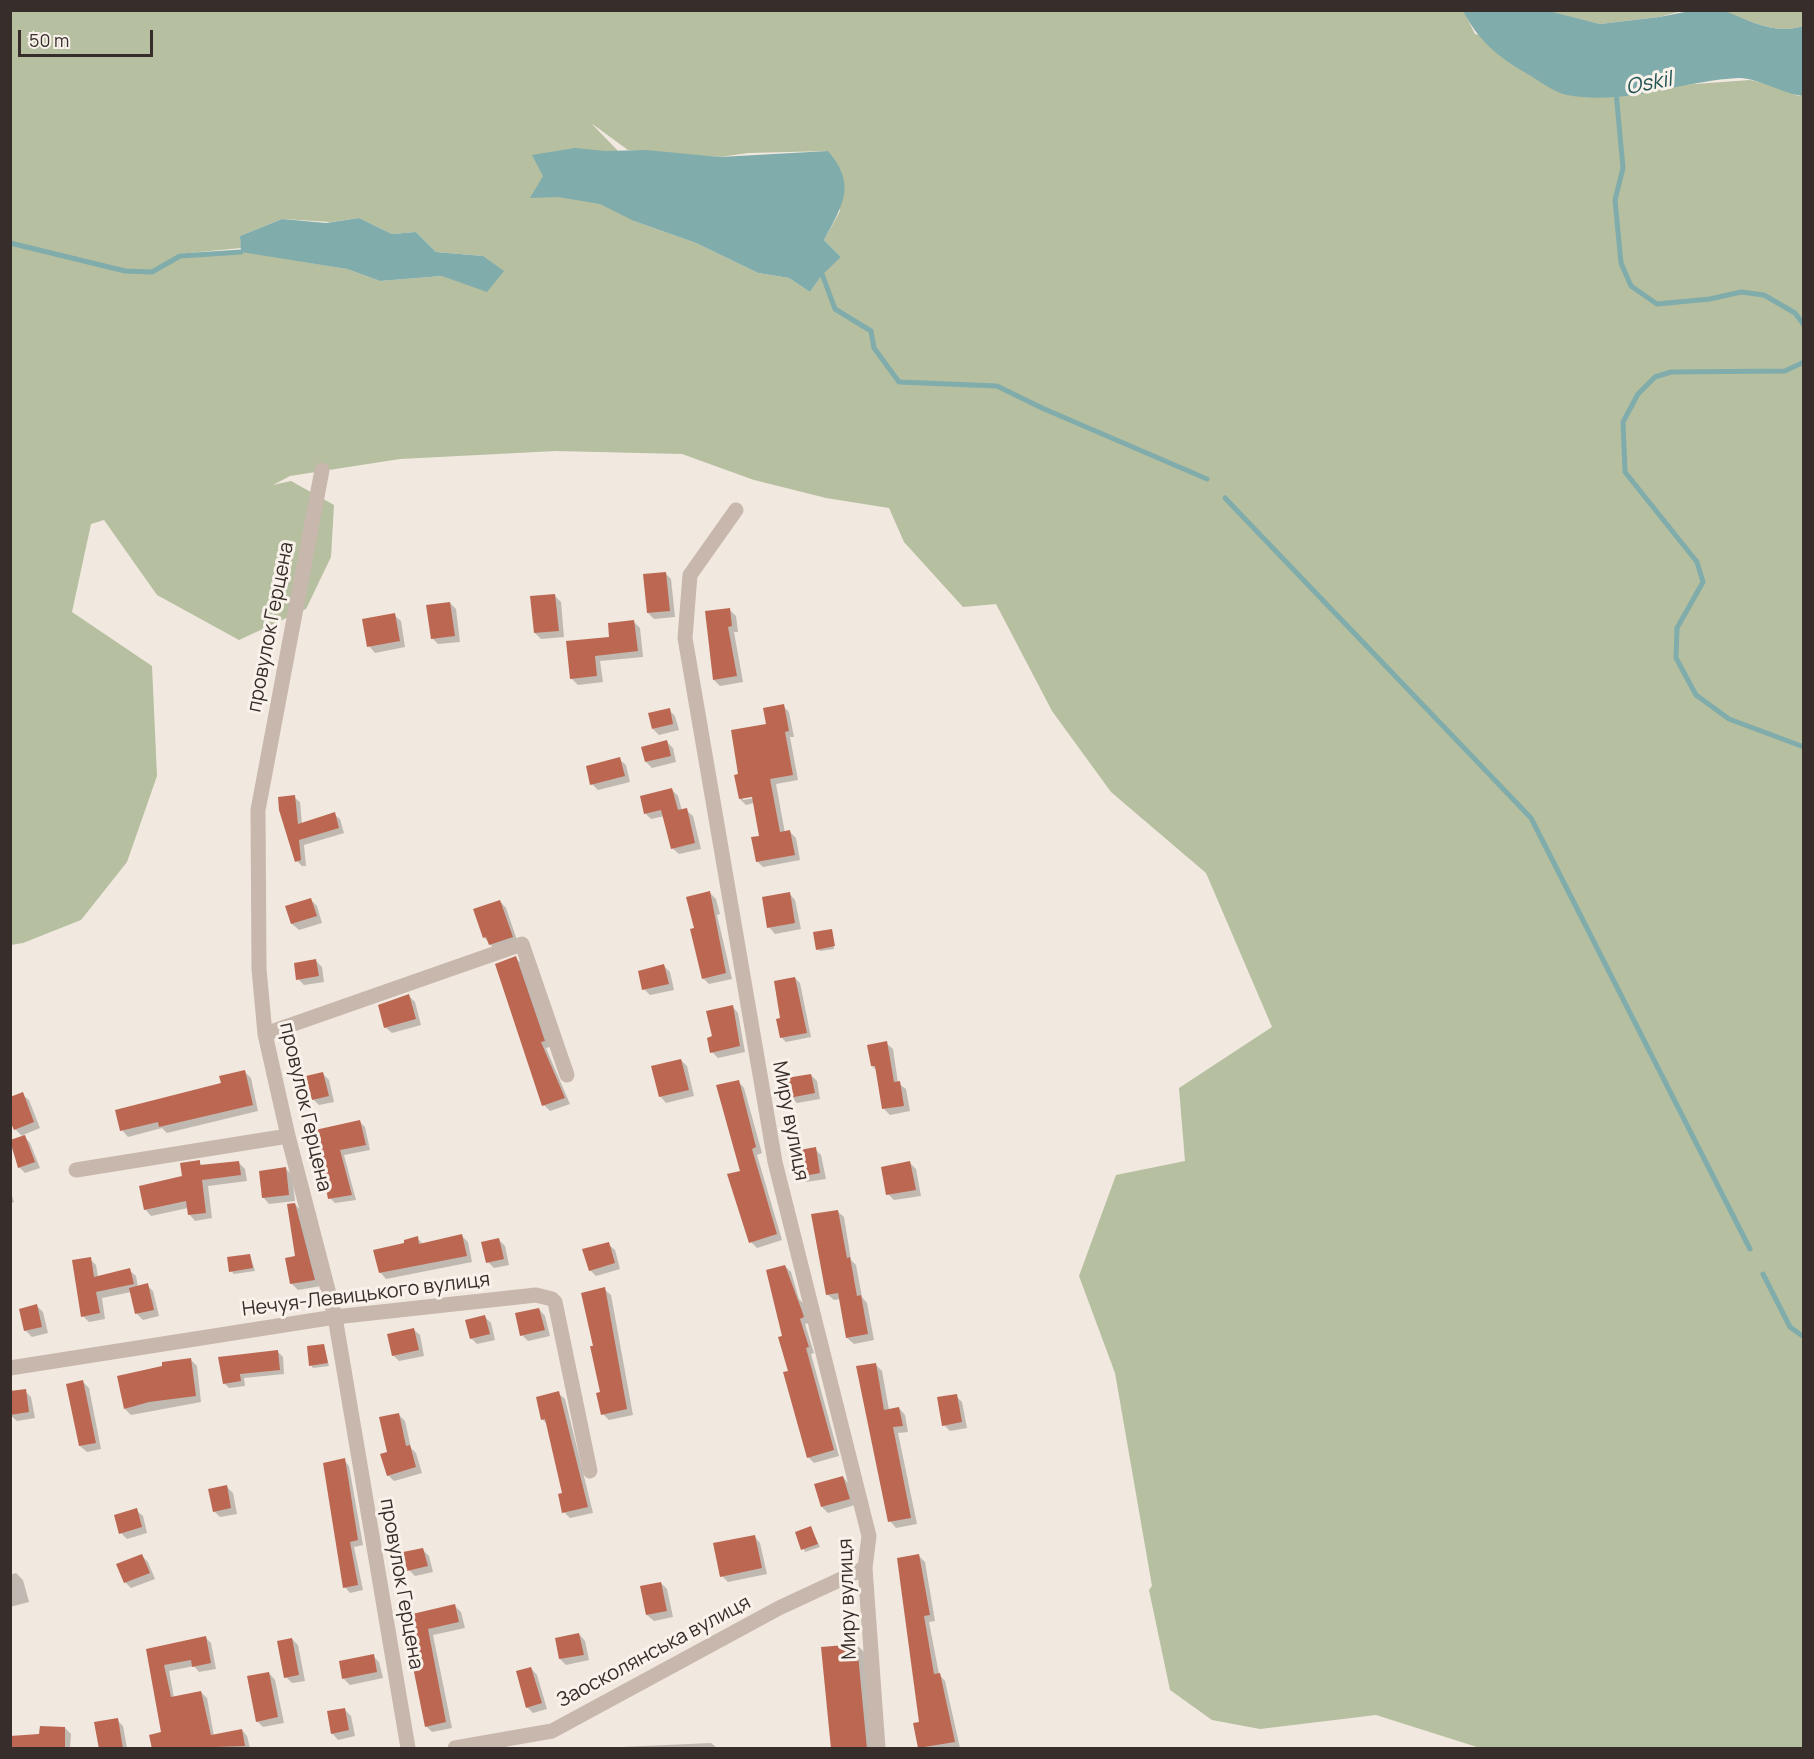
<!DOCTYPE html>
<meta charset="utf-8">
<style>
body{margin:0}
#map{position:relative;width:1814px;height:1759px;overflow:hidden;background:#f1e8df;font-family:Manrope,sans-serif}
canvas{display:block}
.frame{position:absolute;inset:0;border:12px solid #372d2a;pointer-events:none}
.scale{position:absolute;left:18px;top:30px;width:135px;height:27px;box-sizing:border-box;border:3px solid #372d2a;border-top:0;padding-left:8px;font-size:18px;line-height:21px;white-space:nowrap;color:#372d2a;-webkit-text-stroke:4px #f9f2eb;paint-order:stroke}
</style>
<div id="map">
<canvas width="1814" height="1759"></canvas>
<div class="frame"></div>
<div class="scale">50 m</div>
</div>
<script>
const ctx = document.querySelector('canvas').getContext('2d');
ctx.lineJoin = 'round';
function fillPath(path, color) {
  ctx.fillStyle = color;
  ctx.fill(path, 'evenodd');
}
function trace(path, color, width, dash) {
  ctx.strokeStyle = color;
  ctx.lineWidth = width;
  ctx.lineCap = dash ? 'butt' : 'round';
  ctx.setLineDash(dash || []);
  ctx.stroke(path);
}
function label(font, color, halo, rows, align = 'center') {
  ctx.font = font + ' Manrope,sans-serif';
  ctx.lineWidth = 6;
  ctx.setLineDash([]);
  ctx.textBaseline = 'middle';
  ctx.strokeStyle = halo;
  ctx.fillStyle = color;
  for (const [text, x, y, turn = 0] of rows) {
    ctx.save();
    ctx.translate(x, y);
    ctx.rotate((+turn || 0) * Math.PI / 180);
    ctx.textAlign = isNaN(turn) ? turn : align;
    if (halo) ctx.strokeText(text, 0, 0);
    ctx.fillText(text, 0, 0);
    ctx.restore();
  }
}
const green = new Path2D(`
 M1463 10 1475 34 1681 85 1750 80 1776 86 1798 96 1803 94V1748H1480L1376 1715 1260 1729 1212 1720 1170 1690 1149 1590 1152 1586 1115 1373 1079 1276 1116 1175 1185 1161 1179 1088 1272 1027 1206 873 1111 792 1052 711 996 604 963 607 904 542 889 508 826 498 754 480 682 454 556 451 400 459 290 476 273 485 291 481 334 505 331 557 306 609 239 640 157 595 104 520 91 524 72 612 152 666 157 776 127 862 81 920 23 943 11 945V11ZM591 123 628 150 720 157 748 153 828 151 840 211 824 240 841 257 822 274 810 292 789 278 758 273 696 243 634 221 630 154 618 151ZM359 218 392 234 416 232 436 252 483 256 442 276 380 281 347 269 246 252 181 256 179 254 241 248 240 236 282 219 331 222Z
 M1548 11H1682L1659 17 1600 24Z
 M1723 11H1803V26C1776 35 1749 21 1723 11Z`);
const water = new Path2D(`
 M1723 10C1749 21 1776 35 1803 26V95C1792 98 1757 77 1738 78 1680 81 1625 106 1567 95 1553 92 1538 80 1526 73 1498 57 1478 40 1463 11H1549L1600 24 1659 17 1690 11Z
 M575 148 605 151 646 150 720 157 828 151C857 185 843 204 824 240L841 257 821 276 810 292 789 278 758 273 696 243 634 221 600 204 558 197 530 198 543 176 532 155Z
 M359 218 392 234 416 232 436 252 483 256 504 271 487 292 442 276 380 281 347 269 241 252 240 236 282 219 326 223Z`);
const shadow = new Path2D(`
 M665 573 671 579 675 617 654 619 648 613Z
 M554 595 561 602 564 637 541 639 535 633Z
 M450 603 456 609 460 642 438 644 432 638Z
 M730 610 736 616 738 632H734L743 682 720 686 714 680Z
 M394 615 401 621 405 647 375 653 369 646Z
 M634 622 640 628 643 657 600 661 603 682 578 685 571 678 611 638Z
 M783 706 789 712 794 737H790L798 780 776 784 785 833 790 832 796 838 800 860 763 867 757 861 761 837 754 803 746 805 740 799V775L768 725ZM759 794V797L743 800V797Z
 M669 710 675 716 679 730 659 735 653 729Z
 M667 742 673 748 676 762 652 768 646 762Z
 M619 759 626 765 630 782 598 790 592 784Z
 M672 790 678 796 682 811 686 810 693 816 701 849 679 854 672 848 665 816 651 819 645 813Z
 M294 797 300 802 302 824 334 814 340 819 344 833 304 845 306 866H302L297 861Z
 M710 893 716 899 720 914 717 915 732 979 709 984 703 978 695 930Z
 M789 893 795 900 801 929 775 934 769 927Z
 M311 900 317 906 322 923 299 930 292 924 287 907Z
 M500 901 506 908 518 943 496 951 484 937Z
 M831 931 834 949 820 951 818 949Z
 M516 958 522 964 550 1047 546 1048 570 1104 550 1111 544 1105 497 965Z
 M316 961 322 967 324 982 304 985 298 979Z
 M664 966 670 972 674 990 650 995 644 989Z
 M795 978 800 983 811 1037 786 1042 781 1037 782 1019Z
 M409 996 415 1002 421 1025 392 1033 385 1027Z
 M732 1006 738 1013 745 1052 718 1058 712 1052 714 1038Z
 M886 1043 893 1049 898 1083 906 1089 910 1111 890 1115 884 1109 877 1071 872 1066Z
 M681 1060 687 1066 694 1096 666 1103 660 1096Z
 M245 1072 251 1078 258 1111 167 1133 162 1128 128 1137 122 1130 223 1085Z
 M323 1074 329 1080 334 1102 319 1105 313 1099Z
 M811 1075 817 1081 820 1099 797 1103 791 1097Z
 M738 1081 744 1088 762 1153 757 1155 782 1240 757 1248 751 1242 742 1172Z
 M22 1094 29 1100 40 1128 23 1135 30 1143 40 1168 25 1173 19 1167 10 1144 23 1137 15 1129Z
 M360 1122 365 1127 370 1150 344 1155 356 1200 335 1203 330 1198 317 1131Z
 M815 1149 821 1155 826 1179 806 1182 800 1176Z
 M199 1162 204 1167 239 1163 245 1169 247 1181 208 1186 212 1218 195 1221 189 1214 188 1208 151 1216 145 1209Z
 M910 1163 916 1169 921 1196 894 1200 888 1194Z
 M286 1169 292 1175 295 1201 269 1204 263 1197Z
 M10 1190 14 1202 10 1203Z
 M295 1204 301 1211 321 1286 298 1290 291 1283 296 1258Z
 M837 1211 844 1217 851 1260 856 1265 862 1297 867 1303 874 1340 854 1344 847 1338 840 1299 834 1300 827 1294Z
 M462 1236 468 1242 472 1262 386 1279 380 1272 406 1244 417 1238 423 1244Z
 M498 1239 505 1246 509 1265 494 1268 488 1262Z
 M608 1244 615 1250 620 1269 596 1276 590 1270Z
 M250 1255 255 1271 234 1274 231 1271Z
 M90 1259 96 1265 98 1277 129 1270 136 1276 138 1287 147 1285 153 1291 159 1316 143 1320 137 1314 131 1292 102 1298 105 1319 89 1322 83 1316Z
 M785 1266 791 1272 799 1299 804 1304 809 1323 805 1324 814 1353 811 1354 839 1456 814 1463 808 1457 784 1337Z
 M604 1289 611 1295 633 1415 609 1420 603 1414 595 1347Z
 M37 1306 43 1312 48 1333 32 1337 25 1330Z
 M539 1309 545 1316 550 1336 528 1341 522 1335Z
 M485 1317 491 1323 495 1340 477 1344 471 1338Z
 M413 1329 420 1335 424 1356 399 1361 393 1355Z
 M324 1345 329 1366 313 1368 311 1365Z
 M278 1352 283 1357 284 1374 244 1378 245 1386 229 1388 225 1384 220 1358Z
 M191 1360 197 1366 201 1402 131 1415 125 1409Z
 M875 1364 882 1371 889 1410 899 1408 905 1415 908 1432 898 1433 917 1524 896 1528 890 1521Z
 M83 1382 89 1388 101 1449 87 1452 80 1446Z
 M25 1391 31 1397 35 1418 17 1421 10 1415V1393Z
 M558 1393 565 1399 593 1513 570 1518 564 1512V1495L548 1425 542 1419Z
 M956 1396 962 1402 967 1428 950 1431 944 1425Z
 M398 1414 405 1421 411 1448 416 1453 422 1473 394 1481 388 1475V1453Z
 M344 1460 349 1466 363 1545 354 1547 363 1590 350 1593 345 1587Z
 M843 1477 849 1484 855 1505 828 1513 822 1507Z
 M227 1487 233 1493 237 1514 220 1517 214 1511Z
 M136 1510 143 1516 147 1533 127 1539 121 1533Z
 M811 1528 820 1547 805 1552 796 1533Z
 M754 1536 760 1543 767 1574 728 1582 722 1576Z
 M423 1550 429 1556 433 1572 415 1576 409 1570Z
 M142 1556 148 1562 155 1579 131 1588 125 1582Z
 M919 1556 925 1562 935 1621 929 1622 939 1674 945 1681 960 1748H919Z
 M16 1573 23 1580 29 1602 10 1607V1575Z
 M661 1583 667 1589 673 1617 654 1621 647 1615Z
 M455 1606 461 1612 465 1628 433 1635 452 1728 432 1732 426 1726 418 1652 410 1616Z
 M579 1634 585 1641 589 1660 566 1665 560 1659Z
 M206 1638 211 1643 216 1669 199 1672 194 1666 169 1671 174 1698 201 1692 207 1698 214 1736 242 1730 247 1736 250 1748H153L163 1734 148 1651Z
 M292 1639 298 1645 305 1681 292 1683 286 1677Z
 M857 1645 877 1665 885 1748H832Z
 M373 1656 379 1662 383 1678 350 1685 344 1679Z
 M531 1668 537 1675 547 1709 533 1713 527 1707Z
 M269 1673 275 1680 284 1723 263 1727 257 1721Z
 M344 1709 351 1716 355 1736 338 1740 332 1733Z
 M117 1720 123 1726 127 1748H100Z
 M65 1728 71 1734 70 1748H10Z
 M711 1743 717 1748H599Z`);
const stream = new Path2D(`
 M1616 92 1623 168 1615 200 1621 263 1631 286 1657 304 1710 299 1741 292 1764 295 1795 313 1804 325
 M10 243 125 271 152 272 180 256 241 252
 M822 274 835 309 871 331 874 348 899 382 997 386 1042 408 1207 479
 M1804 362 1785 371 1671 372 1655 377 1638 394 1623 422 1625 472 1697 562 1703 582 1677 628 1676 658 1696 695 1729 719 1804 747
 M1225 498 1531 818 1750 1249
 M1763 1274 1790 1327 1804 1337`);
const building = new Path2D(`
 M666 572 670 611 647 613 643 574Z
 M555 594 559 631 534 633 530 596Z
 M450 602 455 636 431 639 426 605Z
 M730 608 732 626 728 627 737 676 713 680 705 611Z
 M395 613 400 641 367 647 362 619Z
 M634 620 638 651 595 656 597 676 570 679 566 641 609 637 608 623Z
 M784 704 789 731 785 732 793 775 770 779 780 832 790 830 795 855 756 862 751 837 759 836 752 797 739 799 734 775 738 774 731 730 766 724 763 708Z
 M670 708 673 724 652 729 648 713Z
 M667 740 671 756 645 762 641 747Z
 M620 757 625 776 590 785 586 766Z
 M672 788 678 810 687 808 695 843 671 849 661 810 644 814 640 796Z
 M295 795 298 824 335 812 339 828 299 840 301 860 295 862 279 810 278 797Z
 M710 891 726 973 702 979 690 929 694 928 686 897Z
 M790 892 795 923 767 928 762 897Z
 M311 898 317 916 291 924 285 906Z
 M500 900 513 937 489 945 486 937 483 938 473 909Z
 M832 929 835 946 816 950 813 932Z
 M516 956 545 1041 541 1042 565 1098 542 1106 495 964Z
 M316 959 319 976 296 980 294 963Z
 M664 964 669 984 642 990 638 971Z
 M795 977 807 1033 780 1038 776 1019 780 1018 774 981Z
 M409 994 416 1019 384 1028 378 1005Z
 M733 1005 740 1046 710 1053 707 1038 712 1036 706 1011Z
 M887 1041 894 1082 900 1081 904 1106 882 1109 875 1066H871L867 1045Z
 M681 1059 689 1090 659 1097 651 1066Z
 M245 1070 253 1105 159 1127 158 1122 120 1131 115 1110 221 1083 219 1076Z
 M323 1072 329 1096 312 1100 306 1076Z
 M811 1074 815 1093 789 1098 786 1078Z
 M739 1080 756 1147 752 1149 777 1234 749 1243 727 1174 740 1171 716 1085Z
 M23 1092 34 1122 14 1130 10 1121V1097Z
 M360 1120 366 1145 340 1150 352 1195 328 1199 315 1130Z
 M25 1135 35 1162 18 1168 10 1140Z
 M816 1147 820 1173 799 1177 794 1151Z
 M200 1160V1165L239 1161 241 1175 202 1180 206 1213 188 1215 186 1201 144 1210 139 1186 182 1176 180 1163Z
 M910 1161 916 1190 886 1195 881 1167Z
 M286 1167 289 1195 262 1198 259 1171Z
 M295 1203 315 1280 290 1284 285 1258 295 1256 287 1204Z
 M838 1210 847 1258 850 1257 857 1296 861 1295 868 1334 846 1338 838 1293 826 1295 811 1214Z
 M462 1234 467 1256 379 1273 373 1250 404 1243V1240L418 1236 419 1244Z
 M499 1238 504 1259 486 1263 481 1242Z
 M609 1242 615 1263 589 1271 582 1249Z
 M250 1254 253 1268 229 1272 227 1257Z
 M91 1257 94 1277 130 1268 134 1284 96 1292 100 1313 81 1317 72 1260Z
 M785 1265 802 1311 804 1317 800 1319 809 1347 806 1348 834 1450 807 1458 783 1372 788 1371 778 1337 782 1336 766 1270Z
 M148 1283 154 1310 135 1314 129 1288Z
 M605 1287 627 1409 601 1415 596 1393 600 1392 590 1346H593L581 1293Z
 M37 1304 42 1327 24 1331 19 1309Z
 M539 1308 545 1330 520 1336 515 1313Z
 M485 1315 490 1334 470 1339 465 1320Z
 M414 1328 419 1350 392 1356 387 1334Z
 M324 1344 328 1363 309 1366 307 1346Z
 M278 1350 280 1370 240 1374 241 1381 223 1384 218 1357Z
 M191 1358 196 1396 149 1402 124 1409 117 1376 162 1366V1362Z
 M876 1363 884 1410 899 1407 903 1426 893 1427 911 1518 888 1522 856 1366Z
 M83 1380 96 1443 79 1446 66 1384Z
 M26 1389 29 1412 10 1415V1391Z
 M559 1391 588 1507 562 1513 558 1494 562 1493 545 1419 541 1420 536 1397Z
 M957 1394 962 1422 942 1426 937 1397Z
 M399 1413 406 1446 410 1445 416 1467 387 1476 380 1454 387 1452 379 1417Z
 M345 1458 358 1540 350 1542 358 1585 343 1588 323 1463Z
 M843 1476 850 1499 821 1507 814 1484Z
 M227 1485 231 1508 213 1512 208 1489Z
 M137 1508 142 1527 119 1534 114 1515Z
 M811 1526 818 1544 801 1550 795 1532Z
 M755 1535 762 1568 720 1577 713 1543Z
 M423 1548 428 1566 407 1571 403 1552Z
 M142 1554 150 1573 124 1583 116 1564Z
 M919 1554 930 1615 924 1616 934 1674 940 1673 955 1742 918 1748 913 1723 919 1722 897 1558Z
 M661 1582 667 1611 646 1615 640 1586Z
 M455 1604 459 1622 428 1629 446 1722 425 1727 410 1652 417 1651 408 1615Z
 M579 1633 584 1655 559 1659 555 1638Z
 M206 1636 211 1663 192 1667 191 1660 164 1665 171 1697 201 1691 211 1735 242 1729 245 1746 152 1749 149 1735 161 1732 146 1649Z
 M292 1638 299 1675 284 1678 277 1641Z
 M857 1644 867 1749H831L821 1647Z
 M374 1654 377 1672 342 1679 339 1661Z
 M531 1667 542 1703 526 1708 516 1671Z
 M269 1672 278 1717 256 1722 247 1676Z
 M345 1708 349 1730 331 1734 327 1711Z
 M118 1718 123 1749H99L94 1722Z
 M40 1726 65 1727V1749H10V1736L39 1734Z`);
const minor = new Path2D(`
 M322 470 258 810 259 969 265 1034 288 1136 335 1317 408 1748
 M736 510 690 575 685 638 775 1162 869 1536 865 1568 878 1748
 M265 1034 522 944 567 1075
 M76 1170 288 1136
 M10 1368 335 1317 536 1295 552 1299 555 1302 590 1471
 M455 1748 552 1731 779 1608 865 1568`);
const streetNames = [
 ["провулок Герцена",271,627,-79],
 ["провулок Герцена",305,1107,77],
 ["Миру вулиця",790,1121,79],
 ["Нечуя-Левицького вулиця",366,1295,-7],
 ["провулок Герцена",401,1584,80],
 ["Миру вулиця",848,1599,-92],
 ["Заосколянська вулиця",654,1652,-28]
];
const waterNames = [
 ["Oskil",1649,84,-11]
];
fillPath(green, '#b6bfa0');
fillPath(water, '#80acab');
fillPath(shadow, '#0003');
trace(stream, '#80acab', 5);
fillPath(building, '#bc6752');
trace(minor, '#c8b7ac', 15);
label('20px', '#372d2a', '#f9f2eb', streetNames);
label('italic 21px', '#235455', '#f9f2eb', waterNames);
</script>
